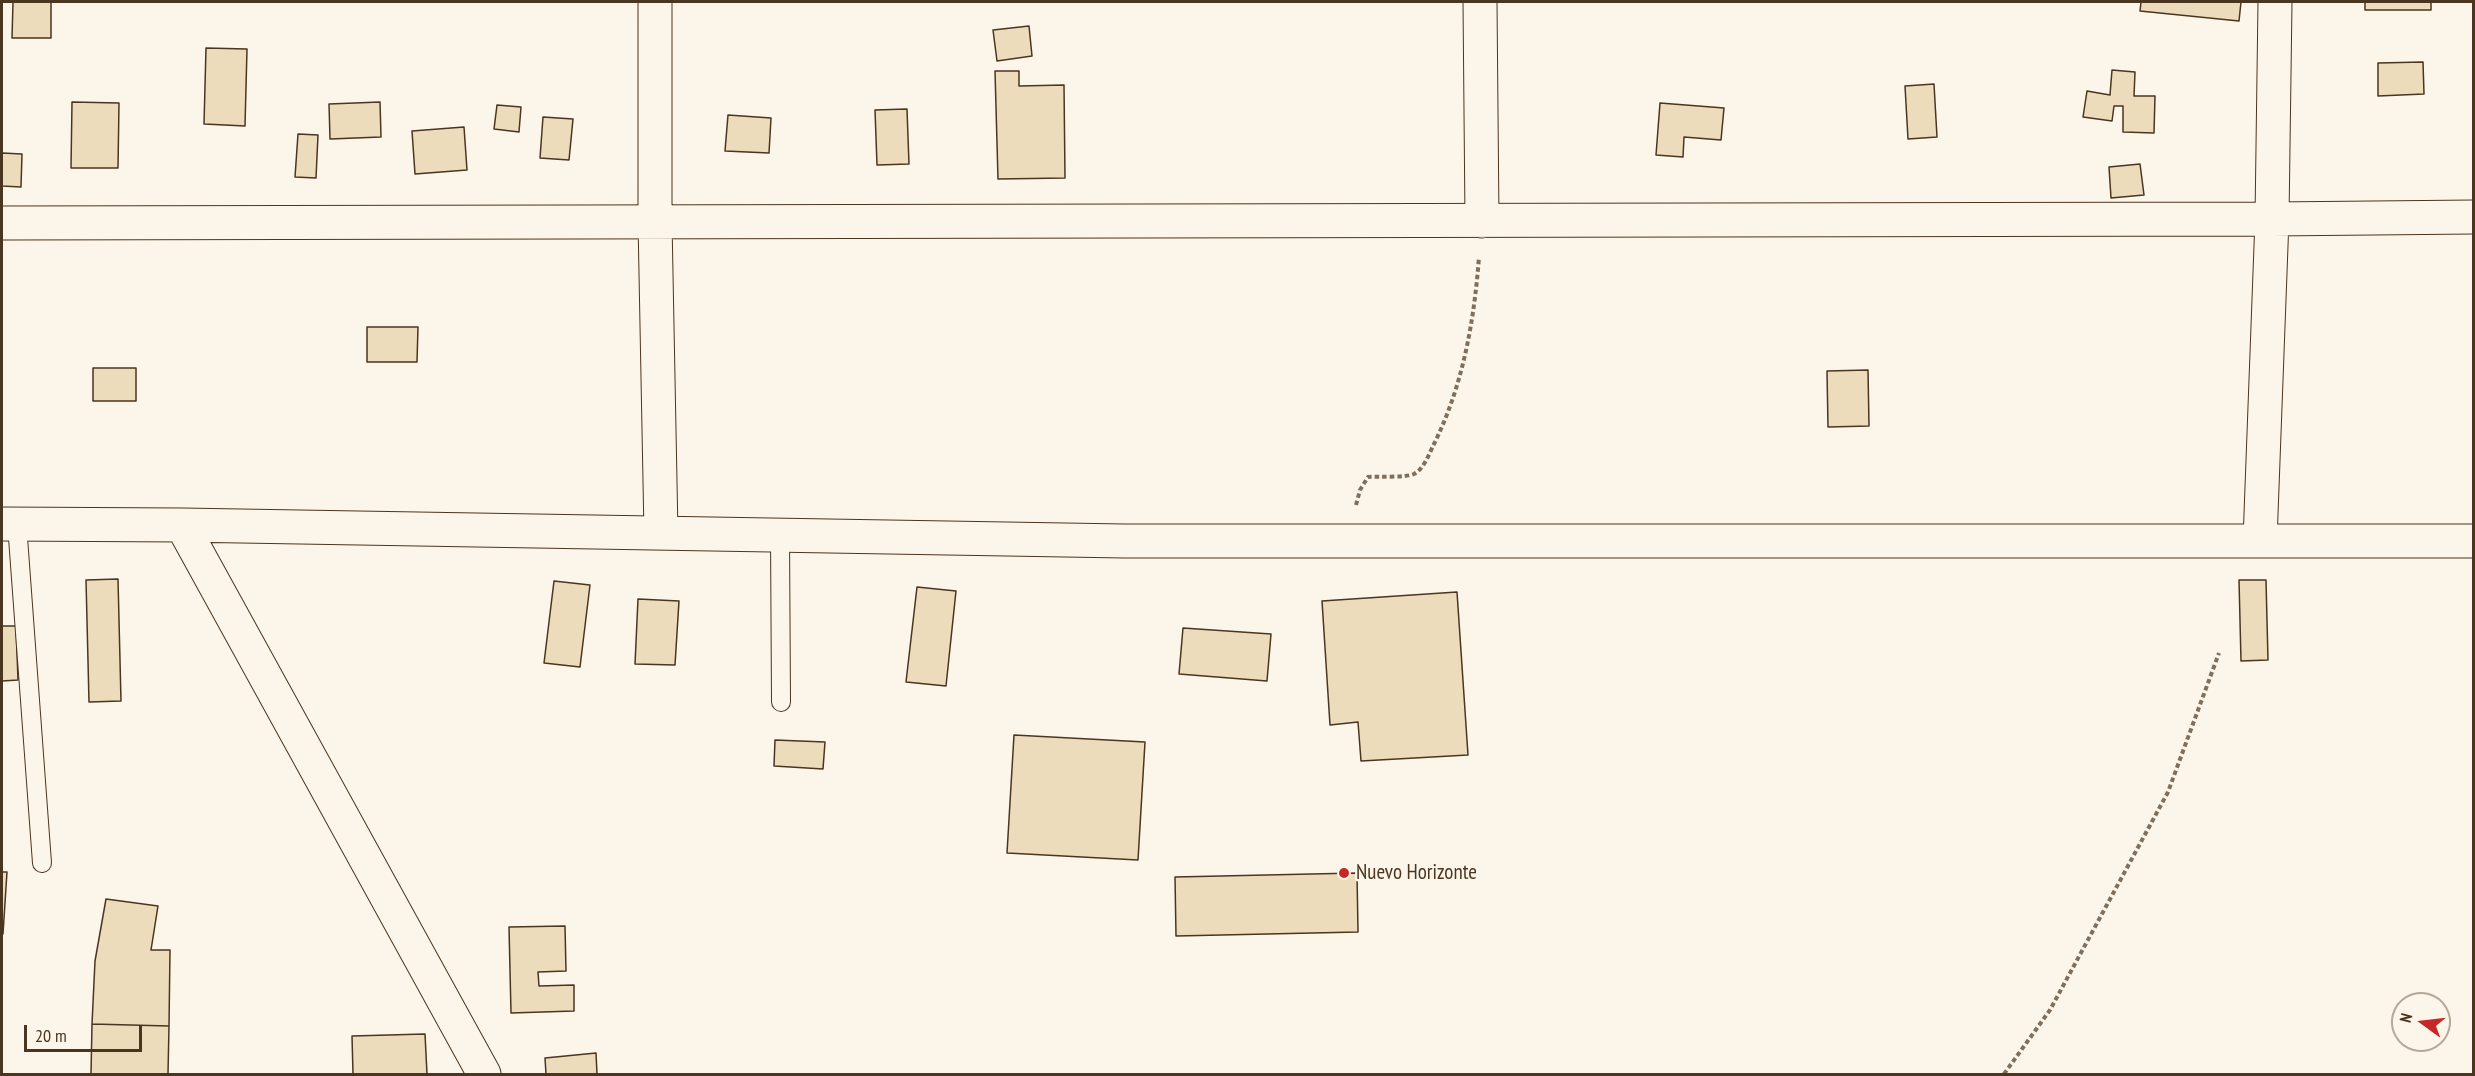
<!DOCTYPE html>
<style>
body{margin:0}
#map{position:relative;width:2475px;height:1076px;overflow:hidden;background:#fbf6e9;font-family:"PT Sans Narrow",sans-serif}
canvas{display:block}
.frame{position:absolute;inset:0;border:3px solid #4a3520;pointer-events:none}
.north{position:absolute;left:2391px;top:992px;width:60px;height:60px;box-sizing:border-box;background:#fbf6e9;border:2px solid #b4a999;border-radius:50%;rotate:285deg;font-size:16px;font-weight:700;line-height:24px;text-align:center;color:#4a3520}
.north::after{content:'';display:block;margin:auto;width:21px;height:27px;background:#c62828;clip-path:polygon(50% 0,100% 100%,50% 72%,0 100%)}
.scale{position:absolute;left:24px;top:1025px;width:118px;height:27px;box-sizing:border-box;border:3px solid #4a3520;border-top:0;padding-left:8px;font-size:18px;line-height:21px;white-space:nowrap;color:#4a3520;-webkit-text-stroke:4px #fbf6e9;paint-order:stroke}
</style>
<div id="map">
<canvas width="2475" height="1076"></canvas>
<div class="frame"></div>
<div class="north">N</div>
<div class="scale">20 m</div>
</div>
<script>
const ctx = document.querySelector('canvas').getContext('2d');
ctx.lineJoin = 'round';
function fillPath(path, color) {
  ctx.fillStyle = color;
  ctx.fill(path, 'evenodd');
}
function trace(path, color, width, dash) {
  ctx.strokeStyle = color;
  ctx.lineWidth = width;
  ctx.lineCap = dash ? 'butt' : 'round';
  ctx.setLineDash(dash || []);
  ctx.stroke(path);
}
function label(font, color, halo, rows, align = 'center') {
  ctx.font = font + ' "PT Sans Narrow",sans-serif';
  ctx.lineWidth = 4.5;
  ctx.setLineDash([]);
  ctx.textBaseline = 'middle';
  ctx.strokeStyle = halo;
  ctx.fillStyle = color;
  for (const [text, x, y, turn = 0] of rows) {
    ctx.save();
    ctx.translate(x, y);
    ctx.rotate((+turn || 0) * Math.PI / 180);
    ctx.textAlign = isNaN(turn) ? turn : align;
    if (halo) ctx.strokeText(text, 0, 0);
    ctx.fillText(text, 0, 0);
    ctx.restore();
  }
}
const building = new Path2D(`
 M13 2H51V38H12Z
 M2141 2H2241L2239 21 2140 11Z
 M2365 2H2431V10H2365Z
 M1029 26 1032 56 997 61 993 30Z
 M206 48 247 49 245 126 204 124Z
 M2423 62 2424 94 2378 96V63Z
 M2112 70 2135 72 2134 96H2155L2154 133 2123 132V106H2114L2112 121 2083 117 2087 91 2110 95Z
 M995 71H1019V86L1064 85 1065 178 998 179Z
 M1934 84 1937 137 1908 139 1905 86Z
 M72 102 119 103 118 168H71Z
 M380 102 381 137 330 139 329 104Z
 M1660 103 1724 108 1721 140 1684 137 1683 157 1656 155Z
 M497 105 521 107 519 132 494 129Z
 M907 109 909 164 877 165 875 110Z
 M728 115 771 118 769 153 725 151Z
 M543 117 573 119 569 160 540 158Z
 M464 127 467 170 415 174 412 131Z
 M298 134 318 135 316 178 295 177Z
 M2 153 22 154 21 187 2 186Z
 M2140 164 2144 195 2111 198 2109 167Z
 M367 327H418L417 362H367Z
 M93 368H136V401H93Z
 M1868 370 1869 426 1828 427 1827 371Z
 M118 579 121 701 89 702 86 580Z
 M2239 580H2266L2268 660 2241 661Z
 M554 581 590 585 580 667 544 663Z
 M917 587 956 591 946 686 906 682Z
 M1457 592 1468 755 1361 761 1358 722 1330 725 1322 601Z
 M638 599 679 601 675 665 635 664Z
 M2 626H16L18 680 2 681Z
 M1183 628 1271 634 1267 681 1179 674Z
 M1014 735 1145 742 1138 860 1007 853Z
 M775 740 825 742 823 769 774 766Z
 M2 872H7L3 934H2Z
 M1357 873 1358 932 1176 936 1175 877Z
 M106 899 158 906 151 950H170L169 1026 92 1024 95 961Z
 M565 926 566 971 538 972 539 986 574 985V1011L511 1013 509 927Z
 M92 1024 169 1026 168 1074H91Z
 M425 1034 427 1074H353L352 1036Z
 M596 1053 597 1074H546L545 1058Z`);
const path = new Path2D(`
 M1356 505 1360 490 1368 477C1379 476 1405 478 1414 474 1424 469 1429 454 1434 444 1463 385 1474 322 1479 257
 M2004 1074 2050 1010 2168 792 2219 653`);
const lane = new Path2D(`
 M17 524 42 863
 M780 535 781 702`);
const street = new Path2D(`
 M655 2V222L661 533
 M1480 2 1482 221
 M2 223 2272 219 2474 217
 M2 524 182 525 1124 541H2474
 M182 525 484 1074
 M2260 541 2272 219 2275 2`);
const markers = [
 [1344,873,6,"#c62828"]
];
const poiNames = [
 ["Nuevo Horizonte",1356,873]
];
fillPath(building, '#ecdcbc');
trace(building, '#4a3520', 1.5);
trace(lane, '#4a3520', 20);
trace(street, '#4a3520', 35);
trace(path, '#7f6f5c', 4, [4.5, 3]);
trace(lane, '#fbf6e9', 18);
trace(street, '#fbf6e9', 33);
for (const [x, y, r, color] of markers) {
  const dot = new Path2D();
  dot.arc(x, y, r, 0, 2 * Math.PI);
  ctx.fillStyle = color;
  ctx.fill(dot);
  trace(dot, '#fbf6e9', 2);
}
label('21px', '#4a3520', '#fbf6e9', poiNames, 'left');
</script>
